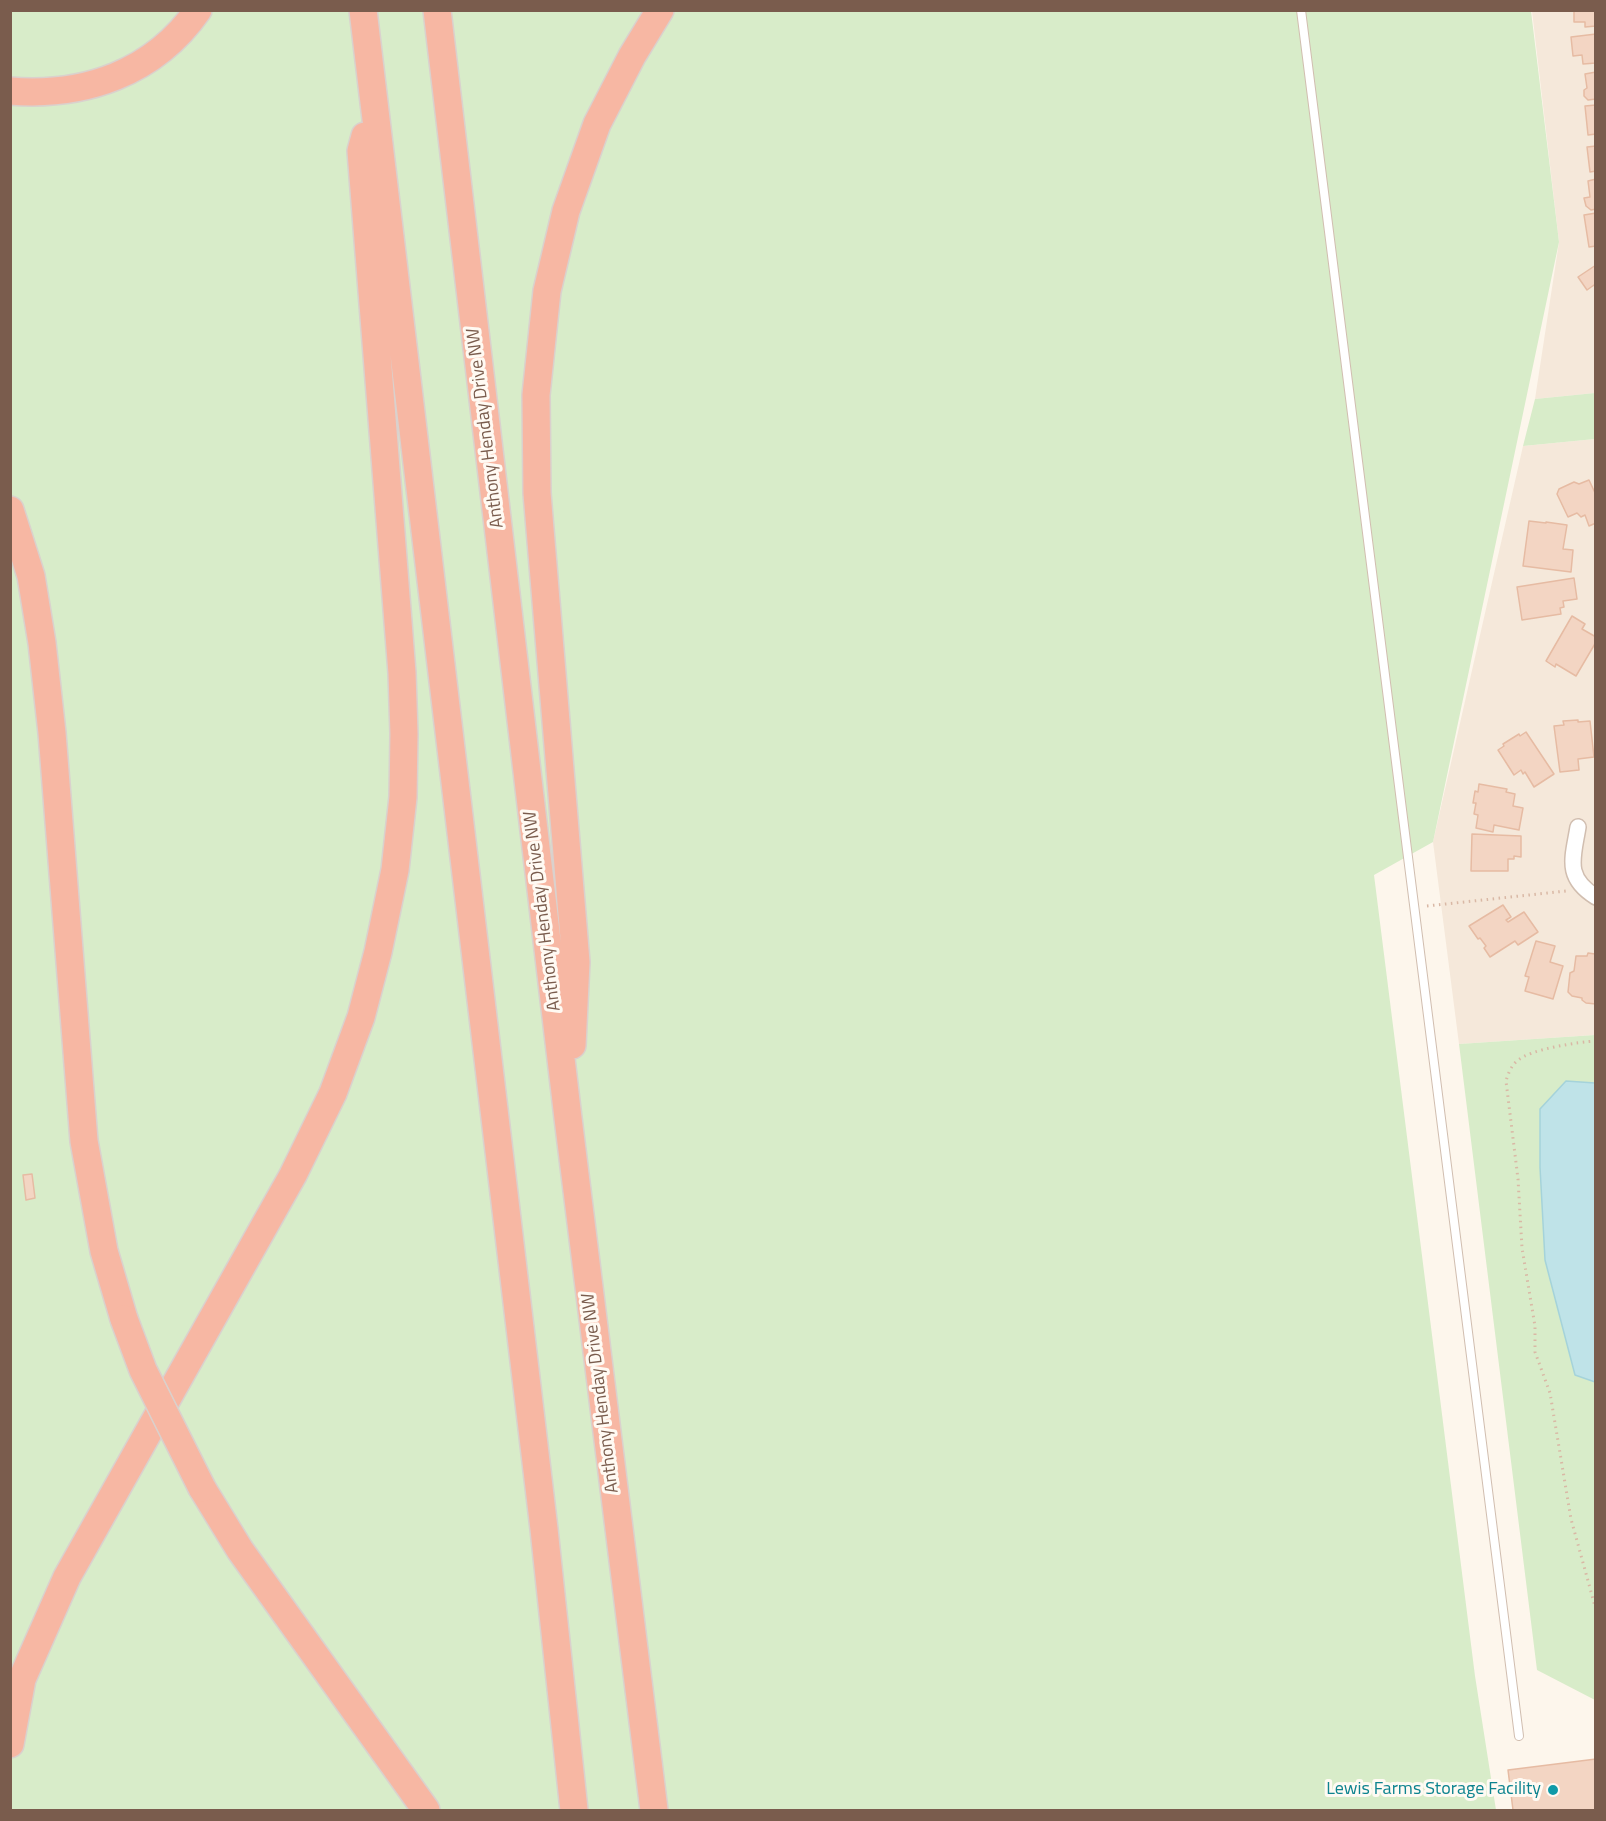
<!DOCTYPE html>
<style>
body{margin:0}
#map{position:relative;width:1606px;height:1821px;overflow:hidden;background:#fdf6ec;font-family:"Titillium Web",sans-serif}
canvas{display:block}
.frame{position:absolute;inset:0;border:12px solid #7a5c4d;pointer-events:none}
</style>
<div id="map">
<canvas width="1606" height="1821"></canvas>
<div class="frame"></div>
</div>
<script>
const ctx = document.querySelector('canvas').getContext('2d');
ctx.lineJoin = 'round';
function fillPath(path, color) {
  ctx.fillStyle = color;
  ctx.fill(path, 'evenodd');
}
function trace(path, color, width, dash) {
  ctx.strokeStyle = color;
  ctx.lineWidth = width;
  ctx.lineCap = dash ? 'butt' : 'round';
  ctx.setLineDash(dash || []);
  ctx.stroke(path);
}
function label(font, color, halo, rows, align = 'center') {
  ctx.font = font + ' "Titillium Web",sans-serif';
  ctx.lineWidth = 6;
  ctx.setLineDash([]);
  ctx.textBaseline = 'middle';
  ctx.strokeStyle = halo;
  ctx.fillStyle = color;
  for (const [text, x, y, turn = 0] of rows) {
    ctx.save();
    ctx.translate(x, y);
    ctx.rotate((+turn || 0) * Math.PI / 180);
    ctx.textAlign = isNaN(turn) ? turn : align;
    if (halo) ctx.strokeText(text, 0, 0);
    ctx.fillText(text, 0, 0);
    ctx.restore();
  }
}
const residential = new Path2D(`
 M1532 11H1596L1595 393 1535 399 1559 242Z
 M1595 439V1035L1459 1044 1433 842 1523 446Z`);
const green = new Path2D(`
 M11 11H1531L1559 242 1433 842 1374 875 1475 1676 1496 1810H11Z
 M1595 393V439L1523 446 1535 399Z
 M1595 1035V1700L1537 1670 1459 1044Z`);
const water = new Path2D(`
 M1566 1081 1595 1083V1382L1575 1375 1545 1260 1540 1167V1109Z`);
const building = new Path2D(`
 M1574 10H1596V26L1585 27V22H1574Z
 M1596 34V63L1583 64 1582 55 1573 56 1571 37Z
 M1596 72V99L1588 100 1584 96V90L1587 88 1585 74Z
 M1596 105V134L1588 135 1585 106Z
 M1596 146V171L1590 172 1587 147Z
 M1596 179V209L1591 210 1586 206 1584 198 1590 197 1588 181Z
 M1596 213V246L1589 247 1584 215Z
 M1596 265V288L1594 285 1587 290 1578 277Z
 M1589 480 1596 495V523L1589 526 1585 515 1581 517 1577 513 1568 517 1557 494 1559 489 1574 482 1579 484Z
 M1529 521 1546 523V522L1567 525 1563 549 1573 550 1571 572 1523 566Z
 M1574 578 1577 599 1563 601 1564 607 1560 608 1561 614 1522 620 1517 587Z
 M1572 616 1585 624 1582 629 1596 637V642L1576 676 1556 664 1555 667 1546 661Z
 M1578 720V722L1590 721 1594 757 1578 759 1579 770 1560 772 1554 726 1564 725 1563 721Z
 M1526 732 1554 774 1534 787 1525 772 1523 774 1521 770 1514 775 1498 750 1504 746 1503 744 1519 734 1520 736Z
 M1479 784 1507 789 1506 792 1515 794 1513 806 1523 808 1519 830 1494 825 1493 832 1476 828 1478 815 1474 814 1476 803H1473L1475 791 1478 792Z
 M1472 834 1521 836V857L1514 856V859H1508V871H1471Z
 M1503 905 1511 917 1506 920 1508 922 1524 912 1538 932 1518 945 1515 941 1490 957 1484 948 1486 946 1480 938 1478 939 1469 926Z
 M1536 941 1555 946 1550 962 1563 966 1553 999 1525 991 1529 977 1525 976Z
 M1596 947V1004L1586 1003 1582 1000V998L1572 996 1568 992 1570 973 1574 971 1576 956H1587L1588 953 1595 954Z
 M32 1174 35 1198 26 1200 23 1175Z
 M1596 1759V1810H1513L1508 1770Z`);
const path = new Path2D(`
 M1427 906 1566 891
 M1596 1041C1578 1042 1530 1049 1517 1061 1511 1066 1508 1074 1506 1081L1518 1179 1522 1248 1535 1326V1352L1550 1393 1571 1519 1596 1610`);
const lane = new Path2D(`
 M1301 10 1519 1736`);
const street = new Path2D(`
 M1578 827C1573 858 1564 877 1596 897`);
const highway = new Path2D(`
 M363 10 544 1529 574 1810
 M437 10 568 1118 654 1810
 M10 91C85 97 154 73 198 10
 M10 510 31 576 42 643 52 733 84 1141 104 1251 124 1319
 M572 1045 576 962 537 493 536 395 547 291 566 211 597 124 632 56 660 10
 M202 1488 240 1550 426 1810
 M10 1744 22 1679 67 1577 293 1175 333 1093 361 1017 378 952 395 870 403 797 404 734 402 673 361 151 365 136`);
const highwayBridge = new Path2D(`
 M124 1319 143 1370 202 1488`);
const markers = [
 [1553,1790,6,"#0f9aa8"]
];
const streetNames = [
 ["Anthony Henday Drive NW",486,428,-97],
 ["Anthony Henday Drive NW",543,911,-97],
 ["Anthony Henday Drive NW",601,1393,-97]
];
const cultureNames = [
 ["Lewis Farms Storage Facility",1541,1790]
];
fillPath(residential, '#f5e8da');
fillPath(green, '#d8ecc9');
fillPath(water, '#bfe3e8');
trace(water, '#a5d3da', 1.5);
fillPath(building, '#f3d5c3');
trace(building, '#e6bba3', 1.5);
trace(lane, '#d1beb0', 10);
trace(street, '#d1beb0', 18);
trace(highway, '#dad1cd', 30);
trace(path, '#d9b8a5', 3, [1.5, 4.5]);
trace(lane, '#fff', 8);
trace(street, '#fff', 15);
trace(highway, '#f7b7a3', 27);
trace(highwayBridge, '#dad1cd', 30, []);
trace(highwayBridge, '#f7b7a3', 27);
for (const [x, y, r, color] of markers) {
  const dot = new Path2D();
  dot.arc(x, y, r, 0, 2 * Math.PI);
  ctx.fillStyle = color;
  ctx.fill(dot);
  trace(dot, '#fffaf3', 2);
}
label('18px', '#7a5c4d', '#fffaf3', streetNames);
label('18px', '#0d838f', '#fffaf3', cultureNames, 'right');
</script>
